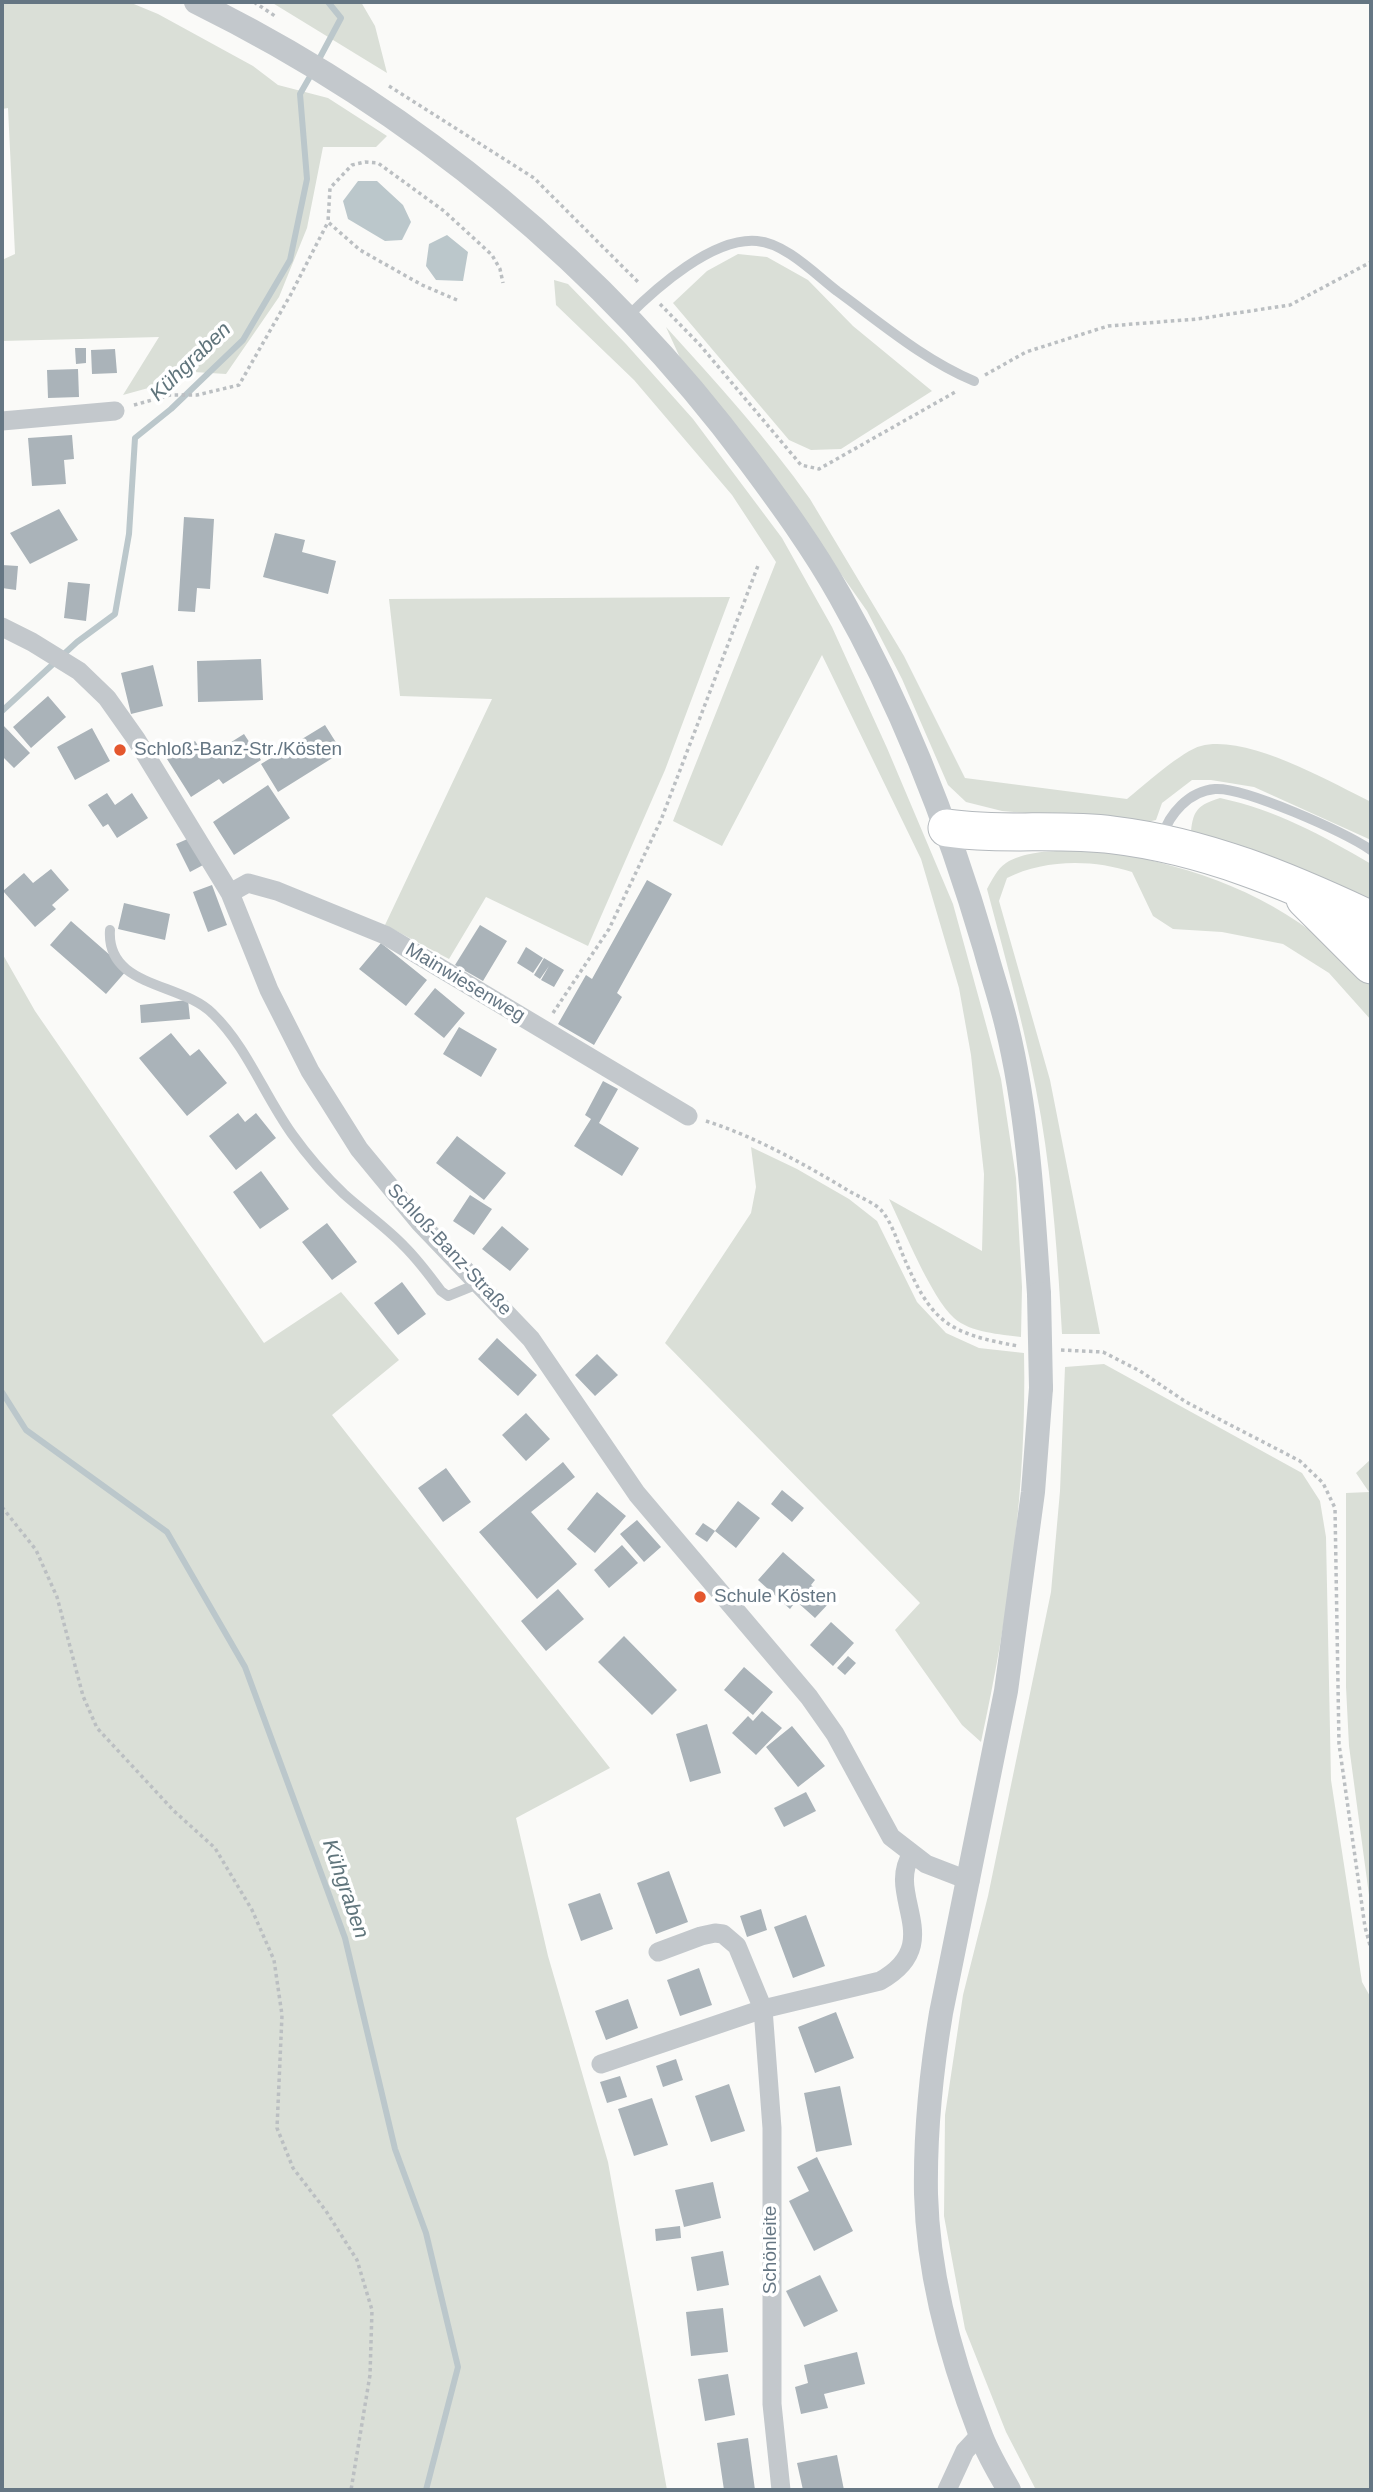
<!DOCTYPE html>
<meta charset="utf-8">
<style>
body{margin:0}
#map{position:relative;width:1373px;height:2492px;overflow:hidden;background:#fafaf8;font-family:Helvetica,sans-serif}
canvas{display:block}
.frame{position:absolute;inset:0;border:4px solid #657683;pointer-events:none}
</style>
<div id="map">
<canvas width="1373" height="2492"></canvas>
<div class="frame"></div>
</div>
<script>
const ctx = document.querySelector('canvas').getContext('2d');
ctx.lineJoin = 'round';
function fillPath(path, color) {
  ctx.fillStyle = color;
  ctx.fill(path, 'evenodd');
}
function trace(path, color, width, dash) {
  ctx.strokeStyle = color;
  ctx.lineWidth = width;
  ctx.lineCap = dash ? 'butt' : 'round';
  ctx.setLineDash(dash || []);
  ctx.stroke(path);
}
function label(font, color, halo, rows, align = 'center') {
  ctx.font = font + ' Helvetica,sans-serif';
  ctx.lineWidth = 7;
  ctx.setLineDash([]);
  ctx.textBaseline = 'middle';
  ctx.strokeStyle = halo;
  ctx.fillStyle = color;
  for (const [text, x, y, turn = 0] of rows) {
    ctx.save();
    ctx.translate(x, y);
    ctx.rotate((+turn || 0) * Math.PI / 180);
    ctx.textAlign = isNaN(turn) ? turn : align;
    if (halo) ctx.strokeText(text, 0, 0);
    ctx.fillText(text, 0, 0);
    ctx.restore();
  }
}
const green = new Path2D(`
 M2 2H129L158 14 253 66 278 85 328 98 387 136 376 147H323L307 228 279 297 226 374 178 371 170 382 123 395 159 337 2 341V260L15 254 8 108 2 109Z
 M271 2H361L375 26 387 73Z
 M738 254 767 257 808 280 853 326 932 391 841 449 811 450 789 440 673 303 707 271Z
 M554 280 568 284 626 344 693 419 782 538 832 627 887 748 953 904 1001 1079 1016 1178 1022 1287 1021 1337C1000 1334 971 1333 954 1318 931 1297 904 1230 889 1199L982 1251 984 1174 971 1055 959 988 921 859 822 655 722 846 673 821 776 562 732 495 634 380 556 305Z
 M666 327C716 382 767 438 810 499L904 656 965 778 1127 799C1142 787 1183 750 1201 746 1247 734 1330 782 1371 802V840L1254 787 1211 780H1192L1162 803 1156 820 1143 823 1002 811 966 802 948 785 902 679 867 611 803 520 682 362Z
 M730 597 665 770 588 946 486 897 449 959 385 925 492 699 400 696 389 599Z
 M1220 798C1276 810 1322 835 1371 864V902L1191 832C1193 809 1199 805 1220 798Z
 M1110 851C1200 870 1269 892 1339 954 1350 963 1362 972 1371 983V1020L1329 973 1283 944 1222 932 1173 929 1153 916 1132 872C1093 859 1044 859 1007 878L999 901 1050 1080 1100 1334H1062C1058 1261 1053 1189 1041 1117 1028 1040 1007 964 987 889 992 880 997 869 1006 863 1032 846 1080 852 1110 851Z
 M2 953 35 1011 264 1343 341 1292 399 1360 332 1415 610 1768 516 1818 548 1956 608 2162 667 2490H2Z
 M751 1147 797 1169 849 1199 877 1221 917 1302 946 1333 979 1348 1024 1353C1027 1484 1009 1614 981 1742L962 1725 895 1630 920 1603 665 1343 751 1213 756 1187Z
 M1104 1364 1302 1473 1320 1501 1326 1537 1331 1780 1362 1982 1371 1998V2490H1036L1006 2432 965 2329 944 2216 945 2115 963 1995 988 1896 1051 1592 1060 1491 1065 1367Z
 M1371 1459V1910L1349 1746 1346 1687V1493L1369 1492 1356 1473Z`);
const water = new Path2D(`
 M358 181H377L403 205 411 222 402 240 385 241 348 219 343 201Z
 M447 235 468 252 463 281 436 280 426 266 429 244Z`);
const stream = new Path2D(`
 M317 63 341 18 328 2
 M2 711 77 642 115 614 129 534 135 438 171 409 243 340 290 260 307 179 300 94 312 73
 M2 1392 26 1430 167 1532 245 1667 345 1938 395 2149 426 2233 458 2367 426 2490`);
const building = new Path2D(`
 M75 348H86V363L76 364Z
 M115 349 117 373 92 374 91 350Z
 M78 369 79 397 48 398 47 370Z
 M72 435 74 459 64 460 66 484 32 486 28 438Z
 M59 509 78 540 30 564 10 533Z
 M184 517 214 519 210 589 197 588 195 612 178 611Z
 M275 533 305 540 302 552 336 561 328 594 263 577Z
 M2 565 18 566 16 590 2 588Z
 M68 582 90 584 86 621 64 618Z
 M261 659 263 700 198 702 197 661Z
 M153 665 163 706 131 714 121 673Z
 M48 696 66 717 31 748 13 727Z
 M2 724 30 753 14 768 2 756Z
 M325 725 342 752 278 792 261 764Z
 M92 728 110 761 75 780 57 747Z
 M244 734 261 760 223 784 219 779 191 797 167 759 195 741 206 758Z
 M268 785 290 818 234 855 213 822Z
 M107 793 115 805 132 793 148 818 117 838 108 824 103 827 88 805Z
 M192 837 205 864 190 872 176 844Z
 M51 869 69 890 52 905 56 909 35 927 3 891 24 873 33 883Z
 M647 880 672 894 617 993 622 997 594 1045 558 1024 586 975 592 979Z
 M212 885 227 925 208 932 193 892Z
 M124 903 170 914 165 940 118 929Z
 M71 921 127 970 106 994 50 945Z
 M480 925 507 941 483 981 455 965Z
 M381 943 427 980 406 1006 359 969Z
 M526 947 543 958 533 973 517 963Z
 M544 958 564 970 554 987 541 980 549 966 540 979 534 975Z
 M435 988 465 1013 444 1038 414 1014Z
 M188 1000 190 1019 141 1023 140 1005Z
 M459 1027 497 1049 481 1077 443 1054Z
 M171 1033 190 1056 199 1049 227 1083 187 1116 139 1058Z
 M603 1081 618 1089 599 1123 639 1148 622 1176 574 1146 591 1119 585 1115Z
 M238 1113 245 1122 256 1113 276 1138 236 1170 209 1136Z
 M457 1136 506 1173 484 1200 436 1163Z
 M261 1171 289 1209 260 1229 233 1192Z
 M470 1195 492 1209 474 1235 453 1221Z
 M327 1223 357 1262 332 1280 302 1242Z
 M502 1226 529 1249 510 1271 482 1249Z
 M402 1282 426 1314 398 1335 374 1303Z
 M497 1338 537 1375 518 1396 478 1359Z
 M597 1354 618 1375 595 1396 575 1375Z
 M526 1413 550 1439 526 1461 502 1435Z
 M563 1462 575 1477 531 1512 577 1564 537 1599 479 1532Z
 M446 1468 471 1502 443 1522 418 1488Z
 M782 1490 804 1508 792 1522 771 1504Z
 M597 1492 626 1516 595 1553 567 1529Z
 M738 1501 760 1518 736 1548 715 1531Z
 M637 1520 661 1547 644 1562 620 1534Z
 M703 1523 715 1531 707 1542 695 1534Z
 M622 1545 638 1563 609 1588 594 1570Z
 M783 1552 815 1580 811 1585 830 1602 815 1618 796 1601 790 1609 758 1580Z
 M558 1589 584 1619 546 1651 521 1621Z
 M831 1622 854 1643 833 1666 810 1645Z
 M624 1636 677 1690 652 1715 598 1662Z
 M848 1656 856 1663 845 1675 837 1668Z
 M744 1667 773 1692 753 1715 724 1690Z
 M762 1711 782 1728 756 1755 732 1733 748 1716 753 1721Z
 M707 1724 721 1773 690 1782 676 1734Z
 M792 1726 825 1766 798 1787 766 1747Z
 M806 1792 816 1811 784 1827 774 1808Z
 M669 1871 688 1922 656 1934 637 1883Z
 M600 1893 613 1929 581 1941 568 1904Z
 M761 1909 767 1930 747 1937 740 1916Z
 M806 1915 825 1966 793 1978 774 1927Z
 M699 1968 712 2005 680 2016 667 1980Z
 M628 1999 638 2028 606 2040 595 2011Z
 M836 2012 854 2058 815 2073 798 2027Z
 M676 2059 683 2080 663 2087 656 2066Z
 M620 2076 627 2097 607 2103 600 2082Z
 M729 2084 745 2131 711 2142 695 2096Z
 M840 2086 852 2145 816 2152 804 2093Z
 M652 2098 668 2145 634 2156 618 2109Z
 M817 2157 853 2231 814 2251 789 2201 809 2191 797 2167Z
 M713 2182 721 2218 684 2227 675 2190Z
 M680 2226 681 2238 656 2241 655 2229Z
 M723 2251 729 2285 697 2291 691 2257Z
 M820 2275 838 2311 804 2327 786 2291Z
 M723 2308 728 2352 691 2356 686 2312Z
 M857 2352 865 2384 824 2394 828 2408 801 2414 795 2387 808 2383 804 2365Z
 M728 2374 735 2415 705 2421 698 2379Z
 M748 2438 755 2490H724L717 2443Z
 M837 2455 844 2490H803L797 2463Z`);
const path = new Path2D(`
 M254 2 275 16
 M389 86 534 178 640 284
 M457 300 422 285 360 250 328 222 330 188 352 165 365 162 378 163 444 211 492 255 500 269 503 283
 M660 304 700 345 801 465 819 469 957 391
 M985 375 1026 352 1108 326 1197 319 1290 305 1371 262
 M134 405 170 395H197L239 385 291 294 328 222
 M553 1013 609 929 661 820 759 563
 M706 1121C756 1137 804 1164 849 1191 859 1197 873 1202 881 1210 891 1221 897 1240 902 1253 931 1322 946 1333 1018 1346
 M1061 1350 1103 1352 1140 1371 1186 1402 1300 1461 1323 1483 1335 1508 1339 1744 1365 1927 1371 1949
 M2 1507 36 1550 57 1597 83 1696 97 1728 174 1811 215 1848 252 1910 274 1960 282 2015 277 2128 293 2168 326 2211 357 2260 372 2310 370 2375 351 2490`);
const service = new Path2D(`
 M627 317C656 288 713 237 757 241 785 243 815 274 837 291 881 323 924 360 974 381
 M1162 837C1169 814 1189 791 1215 789 1245 787 1344 832 1371 850
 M110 930C106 988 182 982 213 1014 247 1047 264 1095 292 1134 307 1155 325 1176 344 1194 364 1212 386 1227 404 1246 418 1260 430 1276 441 1291L448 1296 480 1283`);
const minor = new Path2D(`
 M2 421 115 411
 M2 627 32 642 79 671 107 698 136 739 230 893 269 990 310 1071 359 1149 420 1223 531 1339 637 1494 809 1697 835 1734 891 1837 926 1864 970 1881
 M230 893 248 883 277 891 385 935 688 1116
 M658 1952 701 1936 715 1933 723 1934 737 1946 763 2009 772 2128V2404L781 2490
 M601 2064 763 2009 880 1981C948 1943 884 1895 912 1854
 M947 2490 965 2451 980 2435`);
const tertiary = new Path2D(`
 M196 2C413 109 604 266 749 461 781 504 813 548 840 596 903 707 949 826 985 949 992 975 1001 1001 1007 1027 1028 1114 1033 1205 1039 1294
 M1009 2490C999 2472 987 2453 980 2433 951 2358 928 2275 926 2194 925 2133 931 2073 941 2013L1006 1691 1033 1492 1041 1388`);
const motorway = new Path2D(`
 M947 828C1002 836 1057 828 1113 835 1205 846 1288 881 1371 920
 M1305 899 1371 965`);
const tertiaryBridge = new Path2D(`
 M1039 1294 1041 1388`);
const markers = [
 [120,750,7,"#e4572e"],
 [700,1597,7,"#e4572e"]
];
const poiNames = [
 ["Schloß-Banz-Str./Kösten",134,750],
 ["Schule Kösten",714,1597]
];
const streetNames = [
 ["Mainwiesenweg",465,983,31],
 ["Schloß-Banz-Straße",449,1250,47],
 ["Schönleite",771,2250,-90]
];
const waterNames = [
 ["Kühgraben",191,362,-44],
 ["Kühgraben",345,1889,71]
];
fillPath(green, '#dadfd7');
fillPath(water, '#bbc7cb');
trace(stream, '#bbc7cb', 6);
fillPath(building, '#aab3b9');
trace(motorway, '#b4b9bd', 39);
trace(path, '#bbbfc2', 3.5, [3.5, 3.5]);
trace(service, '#c3c8cc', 10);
trace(minor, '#c3c8cc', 19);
trace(tertiary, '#c3c8cc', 24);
trace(motorway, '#fff', 37);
trace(tertiaryBridge, '#c3c8cc', 24);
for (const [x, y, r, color] of markers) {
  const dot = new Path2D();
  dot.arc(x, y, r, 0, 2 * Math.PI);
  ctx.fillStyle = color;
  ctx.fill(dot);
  trace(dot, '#fff', 2.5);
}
label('19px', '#657683', '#fff', poiNames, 'left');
label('19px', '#657683', '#fff', streetNames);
label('italic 21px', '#60757c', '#fff', waterNames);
</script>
